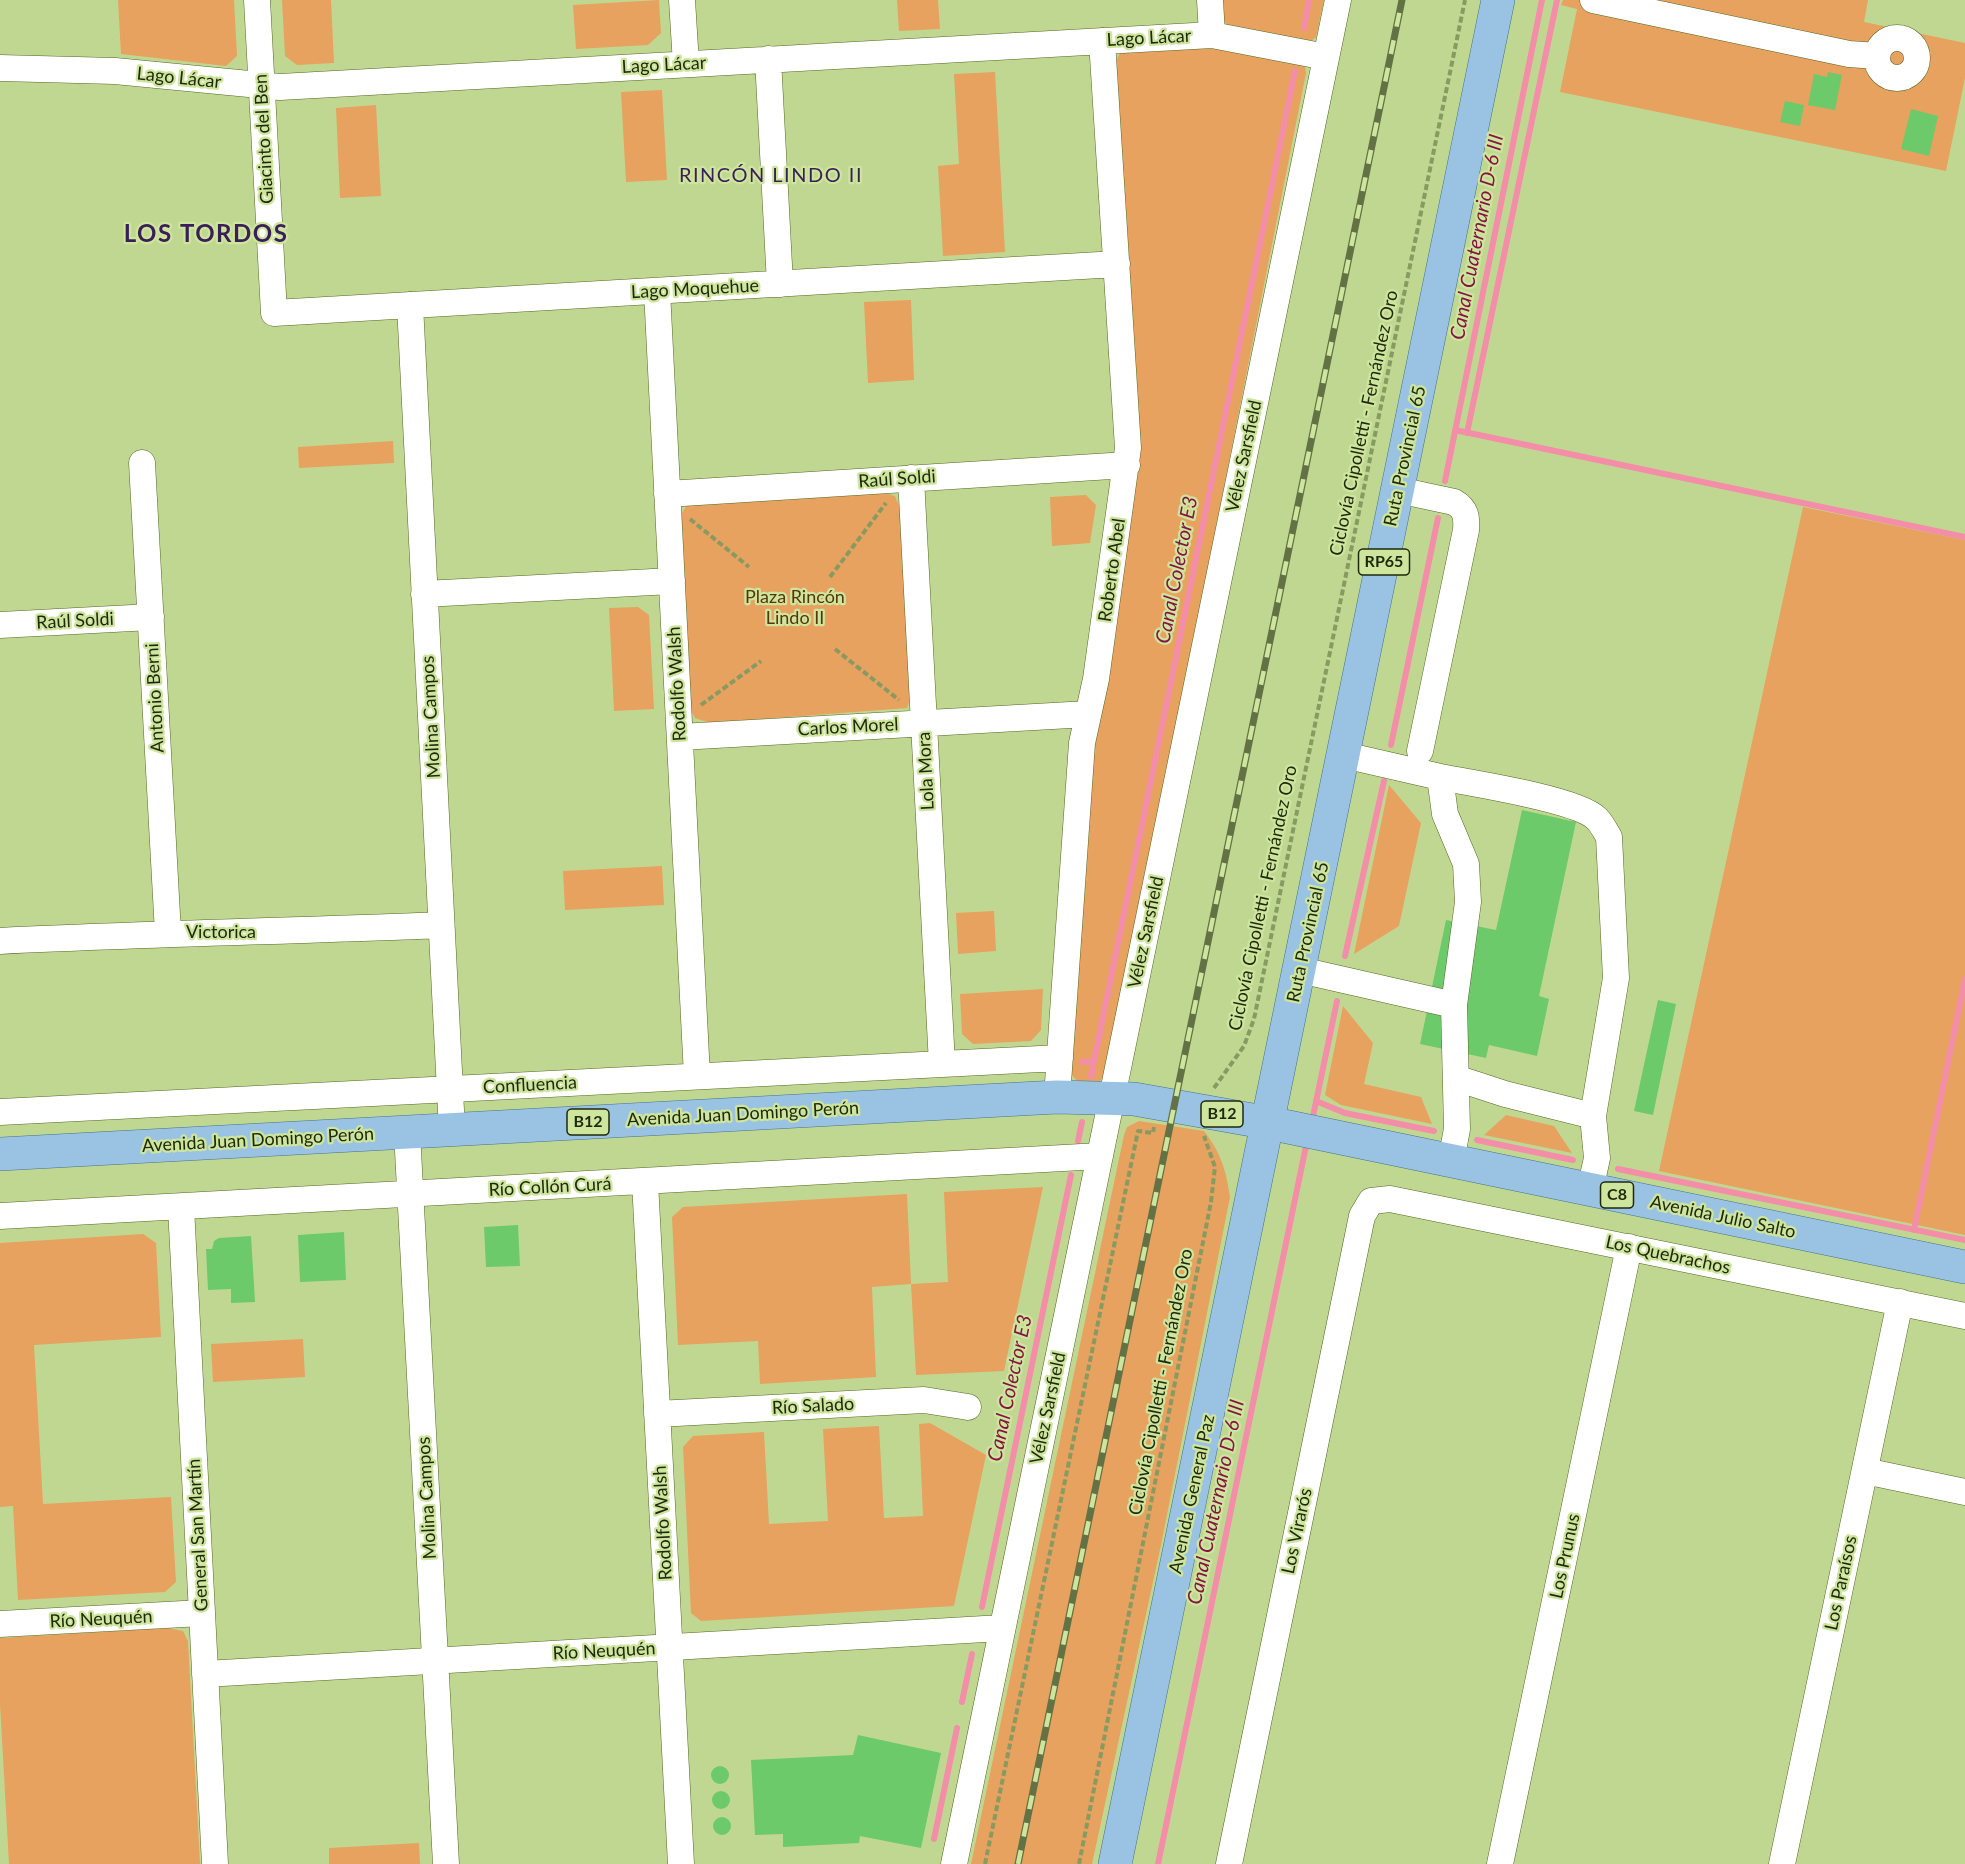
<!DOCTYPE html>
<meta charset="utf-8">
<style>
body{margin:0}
canvas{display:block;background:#c0d791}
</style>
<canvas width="1965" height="1864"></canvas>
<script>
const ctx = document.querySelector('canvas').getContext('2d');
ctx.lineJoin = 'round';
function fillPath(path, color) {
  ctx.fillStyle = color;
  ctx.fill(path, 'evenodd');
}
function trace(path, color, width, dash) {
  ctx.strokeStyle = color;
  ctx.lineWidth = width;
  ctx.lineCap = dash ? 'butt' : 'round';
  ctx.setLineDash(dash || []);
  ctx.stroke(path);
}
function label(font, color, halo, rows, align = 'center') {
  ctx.font = font + ' Lato,sans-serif';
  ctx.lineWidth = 4.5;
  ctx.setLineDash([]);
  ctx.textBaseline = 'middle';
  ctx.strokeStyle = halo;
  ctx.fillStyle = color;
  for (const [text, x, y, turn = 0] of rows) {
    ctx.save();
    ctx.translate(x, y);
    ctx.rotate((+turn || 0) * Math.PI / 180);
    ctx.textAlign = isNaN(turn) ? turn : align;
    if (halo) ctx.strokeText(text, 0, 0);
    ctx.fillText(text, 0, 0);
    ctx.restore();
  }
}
const green = new Path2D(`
 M118 0H234L237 56 226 66 121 54Z
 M282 0H331L334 63 297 65 285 56Z
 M659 0 661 33 648 45 576 49 573 5Z
 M897 0H938L940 29 899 31Z
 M1220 0H1324L1316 37 1310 42 1228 26 1223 20Z
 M1563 0H1868L1864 22 1965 43V78L1946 171 1560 92 1577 9 1561 5Z
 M1201 45 1305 65 1306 73 1108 1072 1100 1081 1078 1082 1070 1073 1092 741 1140 448 1115 63 1121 51Z
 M995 72 1005 252 943 256 938 166 959 164 954 74Z
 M662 90 667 180 626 182 621 92Z
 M376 105 381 196 340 198 336 108Z
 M911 300 914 380 868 383 864 302Z
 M393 441 394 463 299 468 298 447Z
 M884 493 895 496 900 508 911 696 907 708 710 723 695 718 690 709 680 516 687 505Z
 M1086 495 1096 505 1090 543 1052 546 1050 497Z
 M1803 507 1965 540V1235L1659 1171Z
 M638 607 649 615 654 709 614 711 609 608Z
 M1389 785 1421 823 1399 926 1354 954Z
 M662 866 664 905 565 910 563 871Z
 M994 911 996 951 958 954 956 913Z
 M1043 989 1041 1030 1031 1041 973 1044 962 1034 960 994Z
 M1343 1006 1373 1043 1364 1084 1421 1097 1432 1124 1341 1105 1325 1095Z
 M1506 1115 1554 1126 1572 1153 1484 1135Z
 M1139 1121 1204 1131C1221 1153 1226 1170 1230 1197L1161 1545 1092 1864H971L1124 1135 1127 1127Z
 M1043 1187 1004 1371 916 1375 911 1284 872 1287 876 1377 760 1384 758 1341 678 1345 672 1217 683 1207 907 1194 911 1284 948 1282 944 1192Z
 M143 1234 156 1243 161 1337 34 1345 43 1504 171 1497 176 1582 165 1592 18 1600 13 1506 0 1507V1243Z
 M303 1339 305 1377 213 1382 211 1344Z
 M930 1423 986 1455 954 1606 701 1621 691 1613 683 1447 693 1436 764 1432 769 1524 828 1521 823 1429 879 1426 884 1518 923 1516 919 1424Z
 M168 1628 183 1631 188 1641 200 1864H9L0 1704V1638Z
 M419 1843 420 1864H329V1848Z`);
const stream = new Path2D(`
 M1304 28 1309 0
 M1455 430 1965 537
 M1467 433 1557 0
 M1445 481 1542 0
 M1391 745 1438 518
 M1345 956 1384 781
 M1082 1062 1094 1061
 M1091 1076 1295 71
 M1316 1101 1345 1113 1434 1131
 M1312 1121 1337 1001
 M1477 1140 1573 1160
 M1078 1141 1082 1122
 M1618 1169 1965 1240
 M1914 1230 1965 979
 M982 1607 1071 1175
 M962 1702 972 1654
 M934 1839 957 1728
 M1158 1864 1306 1146`);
const building = new Path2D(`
 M1828 72 1842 75 1835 110 1808 105 1814 74 1827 77Z
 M1785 101 1804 105 1800 126 1780 122Z
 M1911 109 1938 116 1929 156 1901 149Z
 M1522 810 1576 822 1539 996 1549 999 1537 1056 1489 1045 1486 1058 1420 1044 1446 920 1496 930Z
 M1658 1000 1676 1004 1653 1115 1634 1111Z
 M518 1225 520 1266 486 1267 484 1227Z
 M344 1232 346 1280 300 1282 298 1235Z
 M251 1236 255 1302 231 1303V1289L208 1290 206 1249H212L214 1241 219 1238Z
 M858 1735 941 1753 921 1848 860 1836 859 1843 783 1847V1834L755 1835 751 1760 853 1755Z
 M711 1775a9 9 0 1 1 18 0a9 9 0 1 1-18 0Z
 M712 1800a9 9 0 1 1 18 0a9 9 0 1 1-18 0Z
 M713 1826a9 9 0 1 1 18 0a9 9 0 1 1-18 0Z`);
const path = new Path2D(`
 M690 519 749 567
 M830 577 886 503
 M835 649 899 700
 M701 705 761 661
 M1214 1088 1244 1046 1254 1019 1465 0
 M985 1864 1138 1131 1153 1133 1154 1127
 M1079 1864 1211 1202 1215 1167 1204 1136`);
const minor = new Path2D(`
 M257 0 274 313 1117 264
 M682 0 686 64
 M1210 0 1212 35
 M1593 0 1849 54 1877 56
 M1877 58a20 20 0 1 1 40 0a20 20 0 1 1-40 0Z
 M768 59 780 284
 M0 68 115 71 280 87 1212 35 1326 57
 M657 291 697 1076
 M410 305 452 1130
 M142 463 168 933
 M911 478 942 1064
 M1398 490 1454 502C1466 509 1467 517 1466 530L1420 751
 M667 494 1127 465
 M424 594 672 581
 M0 625 151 617
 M680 737 1088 714
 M1344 755 1440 777
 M0 941C147 934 294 931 441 925
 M1300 970 1454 1005
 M1456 1078 1505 1094 1593 1116
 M1057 1097 1082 743 1096 679 1128 448 1102 41
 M0 1112 1060 1058
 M407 1132 446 1864
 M1451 1161 1457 1129 1454 1005 1468 902 1466 864 1445 814 1440 777C1471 783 1576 799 1596 818 1601 822 1605 831 1609 837L1616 978 1593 1116 1597 1158 1590 1190
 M645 1182 681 1864
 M181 1207 215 1864
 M0 1216 1100 1156
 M657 1414 924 1400 968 1407
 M1865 1471 1965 1492
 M0 1624 202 1613
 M205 1674 1002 1628
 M954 1864 1338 0
 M1229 1864 1362 1216 1371 1201 1390 1199 1965 1316
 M1500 1864 1629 1247
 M1782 1864 1900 1302`);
const major = new Path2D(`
 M0 1154 1057 1097 1134 1099 1269 1123 1965 1267
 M1115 1864 1498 0`);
const rail = new Path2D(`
 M1018 1864 1402 0`);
const shields = [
 [1384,562,51],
 [1222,1114,42],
 [588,1122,42],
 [1617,1195,33]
];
const shieldNames = [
 ["RP65",1384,562],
 ["B12",1222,1114],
 ["B12",588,1122],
 ["C8",1617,1195]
];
const streetNames = [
 ["Lago Lácar",1149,38,-3],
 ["Lago Lácar",664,65,-3],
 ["Lago Lácar",179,78,6],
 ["Giacinto del Ben",264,139,-93],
 ["Lago Moquehue",695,289,-3],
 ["Ciclovía Cipolletti - Fernández Oro",1364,423,-78],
 ["Vélez Sarsfield",1244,456,-78],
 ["Ruta Provincial 65",1405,456,-78],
 ["Raúl Soldi",897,479,-4],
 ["Roberto Abel",1112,570,-82],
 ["Raúl Soldi",75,621,-3],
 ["Rodolfo Walsh",677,684,-93],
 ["Antonio Berni",155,698,-93],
 ["Molina Campos",431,717,-93],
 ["Carlos Morel",848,727,-3],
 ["Lola Mora",926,771,-93],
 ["Ciclovía Cipolletti - Fernández Oro",1263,898,-78],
 ["Victorica",221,932],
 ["Vélez Sarsfield",1146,932,-78],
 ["Ruta Provincial 65",1308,932,-78],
 ["Confluencia",530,1085,-3],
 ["Avenida Juan Domingo Perón",743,1114,-3],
 ["Avenida Juan Domingo Perón",258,1140,-3],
 ["Río Collón Curá",550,1187,-3],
 ["Avenida Julio Salto",1723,1217,12],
 ["Los Quebrachos",1668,1255,12],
 ["Ciclovía Cipolletti - Fernández Oro",1161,1382,-79],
 ["Río Salado",813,1406,-3],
 ["Vélez Sarsfield",1048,1408,-78],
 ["Avenida General Paz",1192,1494,-78],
 ["Molina Campos",427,1498,-93],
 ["Rodolfo Walsh",663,1523,-93],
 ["Los Virarós",1297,1531,-78],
 ["General San Martín",198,1535,-93],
 ["Los Prunus",1565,1556,-78],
 ["Los Paraísos",1841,1583,-78],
 ["Río Neuquén",101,1619,-3],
 ["Río Neuquén",604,1651,-3]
];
const parkNames = [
 ["Plaza Rincón",795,597],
 ["Lindo II",795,618]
];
const neighbourhoodNames = [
 ["RINCÓN LINDO II",771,176]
];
const waterNames = [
 ["Canal Cuaternario D-6 III",1477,237,-79],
 ["Canal Colector E3",1177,570,-79],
 ["Canal Colector E3",1010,1388,-78],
 ["Canal Cuaternario D-6 III",1216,1502,-78]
];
const districtNames = [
 ["LOS TORDOS",206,234]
];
fillPath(green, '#e7a25f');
trace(stream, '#f38da8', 6);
fillPath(building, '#6dca6a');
trace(minor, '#546722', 27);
trace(major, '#43738b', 34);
trace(path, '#879a62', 4, [6, 3]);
trace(minor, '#fff', 26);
trace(major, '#9ac3e3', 33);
trace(rail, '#637244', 7);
trace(rail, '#cde59d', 4.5, [14]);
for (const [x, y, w] of shields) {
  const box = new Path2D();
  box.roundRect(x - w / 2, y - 13, w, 26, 4.5);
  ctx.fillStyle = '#cde59d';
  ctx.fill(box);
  trace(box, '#1f280b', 1.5);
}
label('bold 16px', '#1f280b', null, shieldNames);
label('18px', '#1f280b', '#cde59d', streetNames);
label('18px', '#5a340a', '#cde59d', parkNames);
ctx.letterSpacing = '1.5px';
label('20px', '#3a1e57', '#cde59d', neighbourhoodNames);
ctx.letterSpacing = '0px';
label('italic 20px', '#861342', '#cde59d', waterNames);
ctx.letterSpacing = '1.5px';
label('bold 24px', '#3a1e57', '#cde59d', districtNames);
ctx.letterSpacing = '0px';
</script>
